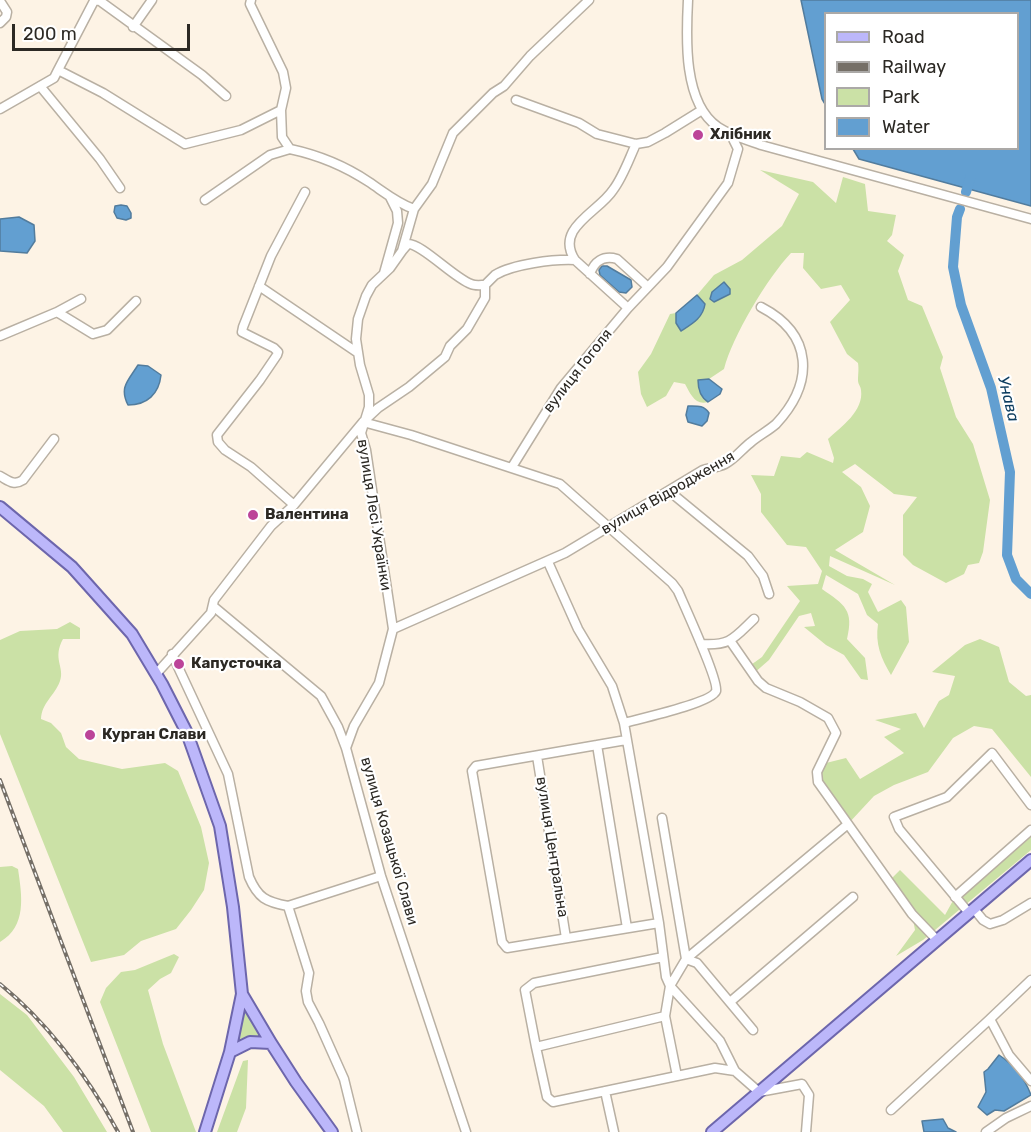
<!DOCTYPE html>
<meta charset="utf-8">
<style>
body{margin:0}
#map{position:relative;width:1031px;height:1132px;overflow:hidden;background:#fdf3e5;font-family:Rubik,sans-serif}
canvas{display:block}
.legend{position:absolute;left:824px;top:12px;width:195px;height:138px;box-sizing:border-box;background:#fff;border:2px solid #aba9a7;margin:0;padding:8px 10px;list-style:none;font-size:18px;color:#2c2924}
.legend li{display:flex;align-items:center;gap:12px;height:30px}
.legend b{width:30px;border:2px solid #aba9a7}
.scale{position:absolute;left:12px;top:24px;width:178px;height:27px;box-sizing:border-box;border:3px solid #2c2924;border-top:0;padding-left:8px;font-size:18px;line-height:21px;white-space:nowrap;color:#2c2924;-webkit-text-stroke:4px #fff;paint-order:stroke}
</style>
<div id="map">
<canvas width="1031" height="1132"></canvas>
<ul class="legend">
<li><b style="height:8px;background:#bcb7fa"></b>Road</li>
<li><b style="height:8px;background:#756f67"></b>Railway</li>
<li><b style="height:16px;background:#cbe1a6"></b>Park</li>
<li><b style="height:16px;background:#629fd1"></b>Water</li>
</ul>
<div class="scale">200 m</div>
</div>
<script>
const ctx = document.querySelector('canvas').getContext('2d');
ctx.lineJoin = 'round';
function fillPath(path, color) {
  ctx.fillStyle = color;
  ctx.fill(path, 'evenodd');
}
function trace(path, color, width, dash) {
  ctx.strokeStyle = color;
  ctx.lineWidth = width;
  ctx.lineCap = dash ? 'butt' : 'round';
  ctx.setLineDash(dash || []);
  ctx.stroke(path);
}
function label(font, color, halo, rows, align = 'center') {
  ctx.font = font + ' Rubik,sans-serif';
  ctx.lineWidth = 4.5;
  ctx.setLineDash([]);
  ctx.textBaseline = 'middle';
  ctx.strokeStyle = halo;
  ctx.fillStyle = color;
  for (const [text, x, y, turn = 0] of rows) {
    ctx.save();
    ctx.translate(x, y);
    ctx.rotate((+turn || 0) * Math.PI / 180);
    ctx.textAlign = isNaN(turn) ? turn : align;
    if (halo) ctx.strokeText(text, 0, 0);
    ctx.fillText(text, 0, 0);
    ctx.restore();
  }
}
const green = new Path2D(`
 M760 170 813 182 836 203 843 177 865 184 868 211 896 215 892 235 887 241 904 255 898 271 908 300 922 306 943 357 940 368 956 417 973 444 990 500 983 552 979 563 968 565 964 574 946 583 913 565 903 555V515L917 497 894 494 855 464 842 472 861 487 870 506 863 532 835 550 895 585 830 556 829 566 847 576 863 579 872 584 868 592 878 612 901 600 906 607 909 642 891 675C881 658 875 644 878 624L867 615 858 594 826 575 822 589C845 605 854 610 847 639L865 658 868 680 861 679 844 655 826 645 804 627 815 626 811 613 799 616 769 660 753 674 748 667 762 657 800 601 787 586 818 584 822 571 806 547 787 545 761 512V494L751 475 774 476 781 456 800 458 807 452 833 463 834 458 828 439C841 427 864 411 861 390 861 387 858 384 858 381 858 374 859 370 858 363L847 354 830 322 850 300 841 285 821 289 803 268 804 253H791C768 277 732 337 724 369L709 379 698 380 703 399 708 402C695 406 690 393 685 384L674 382 666 396 647 407 641 394 638 372 651 354 670 314 676 313V323L705 305 697 295 714 275 742 260 782 226 799 194Z
 M70 622 80 628V639H63C52 659 65 667 60 681 54 697 42 702 41 719L51 723 61 733 66 747 79 759 122 769 165 763 178 771 201 827 209 863 204 890 191 910 176 929 141 941 124 955 91 962 0 734V640L20 631 57 629Z
 M980 639 999 647 1009 682 1026 696 1031 695V777L992 729 974 726 953 738 928 772 894 785 874 796 848 824 818 782 822 764 846 758 860 779 904 753 884 737 901 729 875 720 916 713 924 728 939 701 949 695 955 676 932 672 965 645Z
 M1031 830V850L923 940 896 956 915 930 912 914 889 881 900 870 945 915 955 897Z
 M12 866 18 869C22 896 27 926 0 942V867Z
 M174 954 179 957 171 973 160 979 148 990 163 1044 196 1132H151L100 1002 106 988 121 972 135 970Z
 M0 994 27 1015 74 1077 107 1132H63L44 1106 0 1070Z
 M242 1006 265 1037 250 1036 238 1040Z
 M248 1060 246 1108 237 1132H217L243 1061Z`);
const water = new Path2D(`
 M801 0H1031V206L859 159 853 149 1018 148V14H826L825 104 822 99Z
 M121 205 127 206 131 213V218L126 220 117 218 114 212 115 206Z
 M19 217 34 225 35 241 27 253 0 251V219Z
 M602 266H607L631 280 632 287 626 293 619 292 600 275 599 270Z
 M724 282 730 289V294L714 302 710 299 712 292Z
 M697 295 705 304C703 318 692 324 681 331L676 323V313Z
 M138 365 148 366 161 375C159 394 147 405 128 405 119 387 128 381 138 365Z
 M709 379 722 389 720 394 708 402C700 397 698 389 698 380Z
 M688 406C697 406 704 405 709 413L707 421 702 426 688 422 686 415Z
 M999 1055C1014 1065 1025 1079 1031 1095L1004 1111 995 1110 987 1115 978 1107 986 1092 984 1072 988 1069Z
 M943 1119 948 1128 956 1132H924L922 1121Z`);
const river = new Path2D(`
 M966 192 971 175V148
 M960 209 957 217 953 267 961 305 991 388 1010 472 1007 555 1016 579 1031 594`);
const minor = new Path2D(`
 M94 0 100 1 202 75 226 96
 M688 0C686 38 683 103 718 127 730 135 747 140 761 145L1031 219
 M0 1 7 12 6 17 0 23
 M133 27 152 0
 M58 70 94 1
 M40 86 100 159 120 188
 M516 100 579 123 597 134 636 144 648 142 665 133 702 110
 M0 109 54 78 58 70 103 93 185 144 241 130 281 110 286 88 283 72 250 4 251 0
 M281 110 282 137 290 149C318 155 345 166 369 182 384 192 397 203 414 209
 M205 200 270 155 290 149
 M402 251 408 244C421 243 454 278 471 284 475 286 481 285 485 285 488 282 492 278 495 275 513 264 554 259 575 260 554 228 599 212 613 190 623 177 629 159 636 144
 M575 260 628 308
 M384 273 398 223 397 211 390 197
 M590 274C594 262 603 255 617 259L648 287
 M259 286 358 353
 M57 312 81 299
 M0 336 57 312 93 334 107 330 136 301
 M363 422 411 435 560 484 672 583 678 591C684 605 719 681 716 691 712 703 638 719 624 723
 M512 467 561 388 628 308 667 267 728 183 738 149 730 133
 M0 476C9 481 14 486 23 480L54 439
 M669 491 748 556 763 576 769 594
 M294 505 251 467 225 450 218 442 217 435 260 380 277 355 278 352 274 348 242 332 243 327 271 256 305 192
 M548 562 578 629 612 686 624 723 659 923 666 977 670 986 720 1041 735 1071 759 1092 802 1084 809 1095 806 1132
 M213 606 321 696 338 727 346 748 381 876 466 1132
 M393 629 565 553 703 470C710 468 719 467 725 464 735 459 742 449 750 443 758 436 768 431 776 424 815 382 813 334 761 307
 M731 642 758 681 766 688 800 702 828 718 836 733 817 772 818 782 912 914 937 940
 M701 644C731 646 734 638 754 619
 M172 654 228 774 249 877C258 898 266 902 288 906L309 973 306 991 308 1002 319 1023 344 1079 357 1132
 M156 674 211 613 214 600 271 526 294 505 363 422 378 408 409 387 445 357 450 346 467 329 485 298V285
 M626 740 476 766 472 771 502 942 507 948 659 923
 M597 745 627 928
 M346 748 354 726 379 683 393 629 366 450 361 433 369 407V395L360 365 356 339 358 319 366 296 372 285 390 268 402 251 414 209 432 184 453 133 493 93 504 86 530 56 589 0
 M537 756 566 938
 M662 818 686 959 697 963 753 1030
 M955 897 1031 830
 M288 906 381 876
 M974 909 983 920 990 924 1003 920 1031 903
 M969 913 899 829 894 817 947 797 992 753 1031 805
 M1031 980 990 1019 1009 1055 1031 1081
 M730 1002 853 897
 M665 1016 536 1047 547 1097 553 1102 677 1076
 M536 1047 525 990 534 983 663 957
 M735 1071 715 1068 677 1076 665 1016 670 986 686 959 848 824
 M605 1091 614 1132
 M891 1110 990 1019
 M986 1132 1006 1118 1031 1106`);
const major = new Path2D(`
 M0 507 72 567 132 634 162 684 187 733 220 826 233 907 242 994 230 1052
 M242 994 271 1043
 M205 1132 230 1052 250 1042 271 1043 296 1082 332 1132
 M712 1132 1031 860`);
const rail = new Path2D(`
 M0 780 133 1132
 M0 984C49 1024 88 1077 118 1132`);
const markers = [
 [698,135,6,"#bc4499"],
 [253,515,6,"#bc4499"],
 [179,664,6,"#bc4499"],
 [90,735,6,"#bc4499"]
];
const poiNames = [
 ["Хлібник",710,135],
 ["Валентина",265,515],
 ["Капусточка",191,664],
 ["Курган Слави",102,735]
];
const streetNames = [
 ["вулиця Гоголя",578,371,-52],
 ["вулиця Відродження",668,493,-30],
 ["вулиця Лесі Українки",374,515,81],
 ["вулиця Козацької Слави",389,841,74],
 ["вулиця Центральна",552,847,81]
];
const waterNames = [
 ["Унава",1008,399,76]
];
fillPath(green, '#cbe1a6');
fillPath(water, '#629fd1');
trace(water, '#527c9d', 1.5);
trace(river, '#629fd1', 10);
trace(minor, '#b9b0a3', 11);
trace(major, '#6d66ac', 14);
trace(minor, '#fff', 8);
trace(major, '#bcb7fa', 10);
trace(rail, '#756f67', 4);
trace(rail, '#fff', 1.5, [4.5]);
for (const [x, y, r, color] of markers) {
  const dot = new Path2D();
  dot.arc(x, y, r, 0, 2 * Math.PI);
  ctx.fillStyle = color;
  ctx.fill(dot);
  trace(dot, '#fff', 2);
}
label('bold 15px', '#2c2924', '#fff', poiNames, 'left');
label('15px', '#2c2924', '#fff', streetNames);
label('italic 16px', '#0d3d5f', '#fff', waterNames);
</script>
